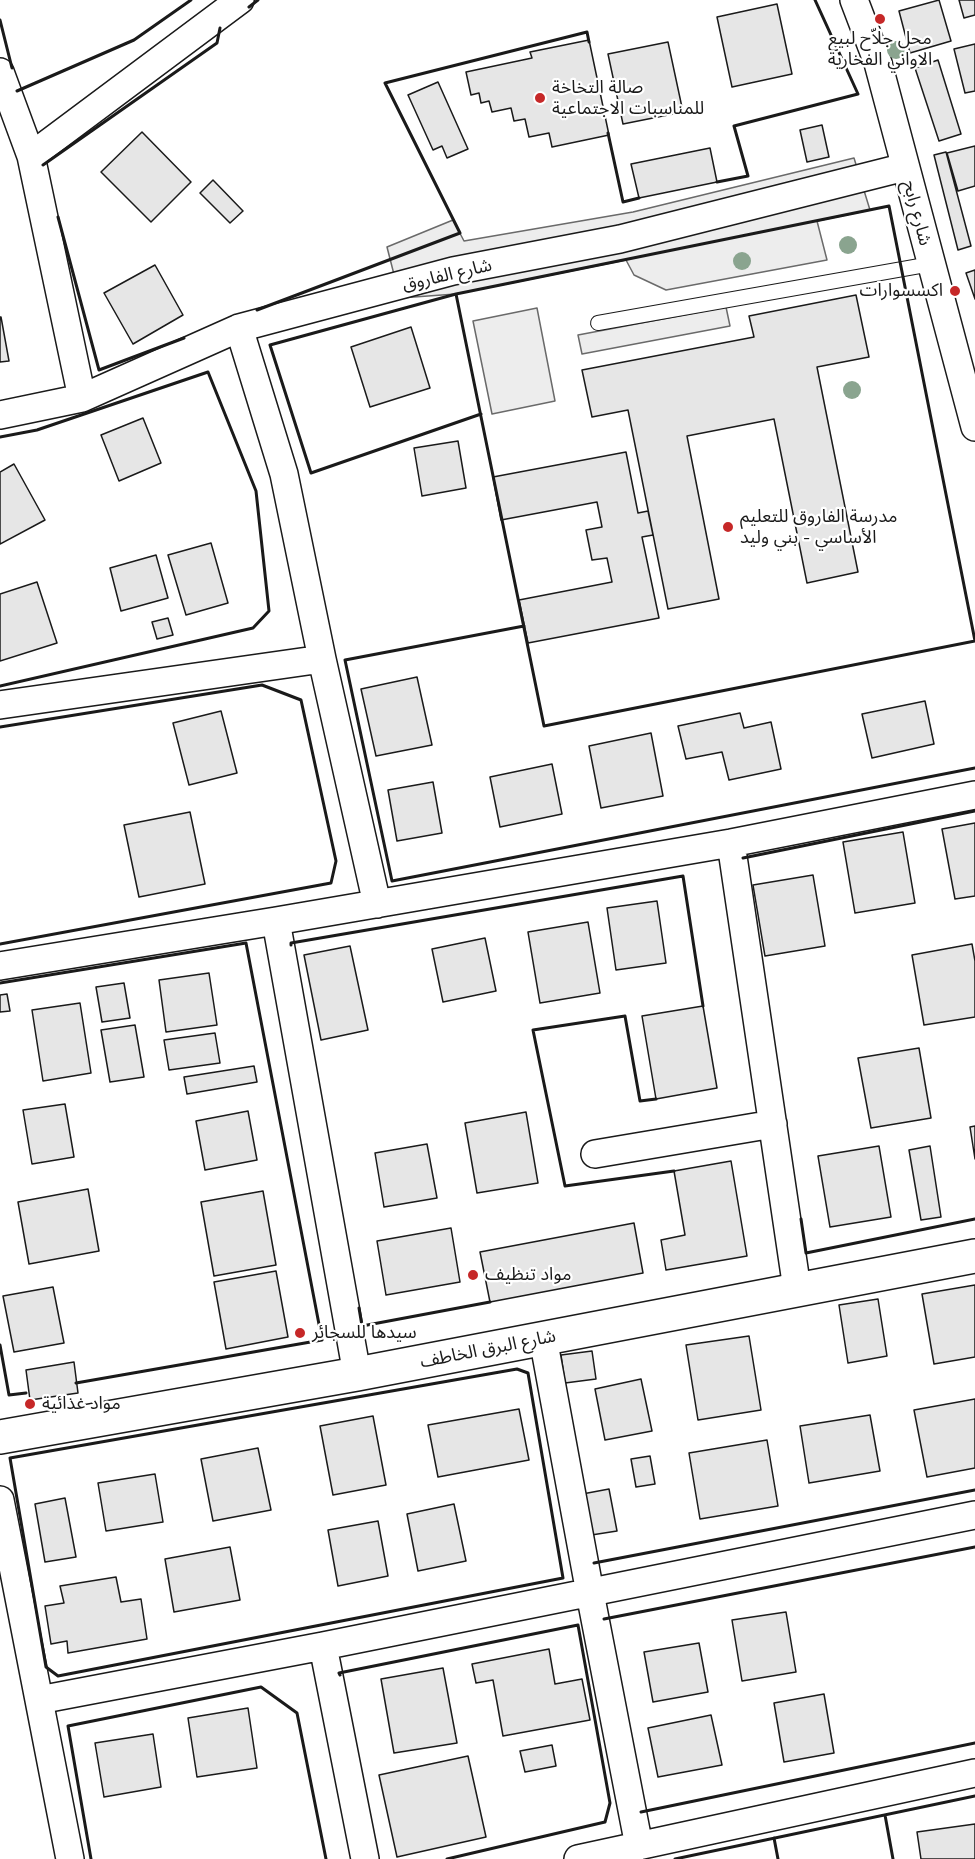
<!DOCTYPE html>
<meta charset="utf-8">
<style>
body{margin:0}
canvas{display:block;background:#fff}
</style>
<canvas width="975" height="1859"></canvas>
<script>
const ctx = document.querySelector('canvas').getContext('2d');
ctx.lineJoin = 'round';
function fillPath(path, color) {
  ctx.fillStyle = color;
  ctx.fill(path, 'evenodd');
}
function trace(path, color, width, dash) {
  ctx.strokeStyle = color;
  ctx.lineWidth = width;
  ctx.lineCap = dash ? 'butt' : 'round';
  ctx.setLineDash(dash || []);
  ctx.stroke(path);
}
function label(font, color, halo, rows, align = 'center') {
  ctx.font = font + ' Mulish,"Noto Sans Arabic",sans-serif';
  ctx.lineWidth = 4.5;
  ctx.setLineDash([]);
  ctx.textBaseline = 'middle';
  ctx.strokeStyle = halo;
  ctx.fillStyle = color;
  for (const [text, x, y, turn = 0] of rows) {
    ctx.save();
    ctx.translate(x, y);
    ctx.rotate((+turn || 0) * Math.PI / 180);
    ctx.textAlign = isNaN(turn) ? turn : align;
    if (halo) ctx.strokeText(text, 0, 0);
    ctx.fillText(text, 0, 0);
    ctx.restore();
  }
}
const built = new Path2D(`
 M854 158 870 210 817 221 827 260 666 290 634 275 626 260 456 294 400 298 387 247 453 220 464 241 633 212Z
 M726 307 730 326 582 354 578 335Z
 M537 308 555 401 492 414 473 321Z`);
const building = new Path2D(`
 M939 0 951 41 910 53 899 11Z
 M959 0H975V15L964 18Z
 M777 4 792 74 732 87 717 17Z
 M589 40 609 135 552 147 549 133 529 137 525 119 514 121 511 108 492 112 489 101 481 103 479 93 471 95 466 72 532 58 530 52Z
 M668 42 683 112 623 124 608 54Z
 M975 44V91L965 93 954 49Z
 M938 60 961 134 939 141 915 68Z
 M438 82 468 149 447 158 442 146 433 150 408 95Z
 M822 125 829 157 807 162 800 130Z
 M142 132 191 182 151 222 101 172Z
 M975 146V186L958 191 947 153Z
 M710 148 717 182 639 198 631 164Z
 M946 152 971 246 958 250 934 155Z
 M213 180 243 211 230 223 200 193Z
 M155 265 183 315 133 344 104 293Z
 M975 270V299L966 273Z
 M856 295 869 357 817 367 858 572 807 583 774 419 687 436 719 599 668 609 628 410 592 417 582 370 754 337 749 316Z
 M1 317 9 361 0 362V317Z
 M411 327 430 388 370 407 351 347Z
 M143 418 161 463 119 481 101 435Z
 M458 441 466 488 422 496 414 448Z
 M626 452 638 513 648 511 653 535 642 537 659 618 528 643 519 600 612 582 607 558 592 560 586 530 602 527 597 502 501 520 493 477Z
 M14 464 45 520 0 544V472Z
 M211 543 228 603 186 615 168 555Z
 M156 555 168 598 121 611 110 568Z
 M37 582 57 643 0 661V594Z
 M168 618 173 635 157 639 152 622Z
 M417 677 432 745 376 756 361 689Z
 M925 701 934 744 872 758 862 714Z
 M221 711 237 773 189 785 173 723Z
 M740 713 744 728 771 722 781 769 729 780 722 752 686 759 678 726Z
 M651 733 663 796 601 808 589 746Z
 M552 764 562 814 500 827 490 777Z
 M433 782 442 833 397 841 388 790Z
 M190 812 205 884 139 897 124 825Z
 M975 823V896L955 899 942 829Z
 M903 832 915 903 855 913 843 842Z
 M813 875 825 946 765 956 753 885Z
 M657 901 666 963 616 970 607 908Z
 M588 922 600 993 540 1003 528 932Z
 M485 938 496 991 443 1002 432 949Z
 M972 944 975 961V1017L924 1025 912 955Z
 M350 946 368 1030 321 1040 304 955Z
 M209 973 217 1025 166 1032 159 980Z
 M124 983 130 1018 102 1022 96 987Z
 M7 994 10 1011 0 1012V995Z
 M80 1003 91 1073 43 1081 32 1010Z
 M703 1006 717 1088 656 1099 642 1016Z
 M135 1025 144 1077 110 1082 101 1030Z
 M215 1033 220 1063 169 1070 164 1040Z
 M919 1048 931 1118 871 1128 858 1058Z
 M254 1066 257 1082 187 1094 184 1077Z
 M65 1104 74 1157 32 1164 23 1110Z
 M248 1111 257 1160 205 1170 196 1121Z
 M526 1112 538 1183 477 1193 465 1123Z
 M975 1126V1159L970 1127Z
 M427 1144 437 1198 384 1207 375 1153Z
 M879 1146 891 1217 830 1227 818 1156Z
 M930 1146 941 1217 921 1220 909 1150Z
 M731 1161 747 1256 666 1270 661 1240 685 1235 674 1171Z
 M88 1189 99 1251 29 1264 18 1202Z
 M263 1191 276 1265 214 1276 201 1202Z
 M634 1223 643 1273 490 1302 480 1252Z
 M451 1228 460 1282 386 1295 377 1241Z
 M276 1271 288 1337 226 1349 214 1282Z
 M975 1285V1357L934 1364 922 1294Z
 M53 1287 64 1343 14 1352 3 1296Z
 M878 1299 887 1356 848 1363 839 1305Z
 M749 1336 761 1410 698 1420 686 1345Z
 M592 1351 596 1379 565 1383 561 1355Z
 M74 1362 78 1393 30 1400 26 1370Z
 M641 1379 652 1431 605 1440 595 1389Z
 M975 1399V1468L927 1477 914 1410Z
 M519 1409 529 1460 438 1477 428 1425Z
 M870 1415 880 1471 809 1483 800 1426Z
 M373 1416 386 1485 333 1495 320 1426Z
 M767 1440 778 1506 700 1519 689 1453Z
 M258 1448 271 1510 213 1521 201 1459Z
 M650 1456 655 1484 636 1487 631 1459Z
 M155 1474 163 1522 106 1531 98 1483Z
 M609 1489 617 1531 585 1536 577 1495Z
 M65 1498 76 1557 45 1562 35 1504Z
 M454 1504 466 1561 418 1571 407 1514Z
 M378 1521 388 1576 338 1586 328 1530Z
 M230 1547 240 1600 174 1612 165 1559Z
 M116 1577 121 1602 141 1599 147 1639 68 1653 67 1641 51 1644 45 1606 64 1603 60 1586Z
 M786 1612 796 1672 742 1681 732 1620Z
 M699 1643 708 1692 653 1702 644 1652Z
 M549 1649 555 1684 582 1679 590 1720 503 1736 493 1680 476 1683 472 1664Z
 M443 1668 457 1743 394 1753 381 1679Z
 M824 1694 834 1753 784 1762 774 1703Z
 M248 1708 257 1768 197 1777 188 1718Z
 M711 1715 722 1765 658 1777 648 1728Z
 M153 1734 161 1787 104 1797 95 1743Z
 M552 1745 556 1766 525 1772 520 1751Z
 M468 1756 486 1837 397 1857 379 1775Z
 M975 1824V1859H921L917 1832Z`);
const service = new Path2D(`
 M598 323 931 264`);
const minor = new Path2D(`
 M854 0 878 63 975 427
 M0 72 31 156 82 398
 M31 156 240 0
 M239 328 284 474 322 659 377 904
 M0 415 82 398 239 328 453 271 620 239 905 167
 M0 705 322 659
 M731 843 797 1289
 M276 921 357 1374
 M0 966 276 921 731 843 975 795
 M595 1154 773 1124
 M543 1338 590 1593 639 1846
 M0 1500 70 1859
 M323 1646 365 1859
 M39 1700 323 1646 975 1515
 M578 1859 975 1773`);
const primary = new Path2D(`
 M0 1437 357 1374 975 1256`);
const wall = new Path2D(`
 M249 7 258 0
 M0 20 12 68
 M17 91 134 40 191 0
 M608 133 623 202 639 198
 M43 165 217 43 220 28
 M717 182 748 176 734 126 858 94 815 0
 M889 206 975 641 544 726 456 294Z
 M58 217 99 370 184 338
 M456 294 270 345 311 473 481 414
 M257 310 460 233 385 83 587 32 589 42
 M0 437 37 430 208 372 256 491 269 611 253 628 0 686
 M524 626 345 660 392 881 975 768
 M0 727 262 685 301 700 336 861 331 883 0 944
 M743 858 975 811
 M291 945V943L683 876 703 1006
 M0 983 246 943 322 1340 76 1383
 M656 1099 640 1101 625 1016 533 1030 565 1186 674 1171
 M801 1219 806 1253 975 1219
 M359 1308 362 1326 490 1302
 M0 1345 9 1395 26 1393
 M517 1369 528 1373 563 1578 58 1676 46 1667 10 1458Z
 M594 1563 975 1490
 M604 1619 975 1547
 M340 1675 339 1673 578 1625 610 1803 605 1822 447 1859
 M641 1812 975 1743
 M885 1815 893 1859
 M774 1838 778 1859
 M91 1859 68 1726 261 1687 297 1713 326 1859
 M675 1859 975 1796`);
const trees = [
 [896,50],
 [848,245],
 [742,261],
 [852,390]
];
const markers = [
 [880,19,6,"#c62828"],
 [540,98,6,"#c62828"],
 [955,291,6,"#c62828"],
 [728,527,6,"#c62828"],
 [473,1275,6,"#c62828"],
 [300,1333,6,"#c62828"],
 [30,1404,6,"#c62828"]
];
const poiNames = [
 ["محل جلاّح لبيع",880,39,"center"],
 ["الاواني الفخارية",880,60,"center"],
 ["صالة التخاخة",552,88],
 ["للمناسبات الاجتماعية",552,109],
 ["اكسسوارات",943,291,"right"],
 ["مدرسة الفاروق للتعليم",740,517],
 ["الأساسي - بني وليد",740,538],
 ["مواد تنظيف",485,1275],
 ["سيدها للسجائر",312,1333],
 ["مواد غذائية",42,1404]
];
const streetNames = [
 ["شارع رابح",917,213,75],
 ["شارع الفاروق",447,275,-13],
 ["شارع البرق الخاطف",488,1349,-11]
];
fillPath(built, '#ededed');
trace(built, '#6a6a6a', 1.5);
fillPath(building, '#e6e6e6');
trace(building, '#1a1a1a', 1.5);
trace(service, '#1a1a1a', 16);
trace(minor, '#1a1a1a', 30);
trace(primary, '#1a1a1a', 36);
trace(service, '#fff', 14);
trace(minor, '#fff', 27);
trace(primary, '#fff', 33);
trace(wall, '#1a1a1a', 3);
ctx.fillStyle = '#8aa48f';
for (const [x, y] of trees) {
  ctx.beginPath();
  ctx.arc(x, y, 9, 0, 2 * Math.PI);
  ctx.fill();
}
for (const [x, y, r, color] of markers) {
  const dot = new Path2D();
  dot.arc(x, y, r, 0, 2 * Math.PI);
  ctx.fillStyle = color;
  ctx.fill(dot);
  trace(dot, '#fff', 2);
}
label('18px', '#1a1a1a', '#fff', poiNames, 'left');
label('18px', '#1a1a1a', '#fff', streetNames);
</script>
